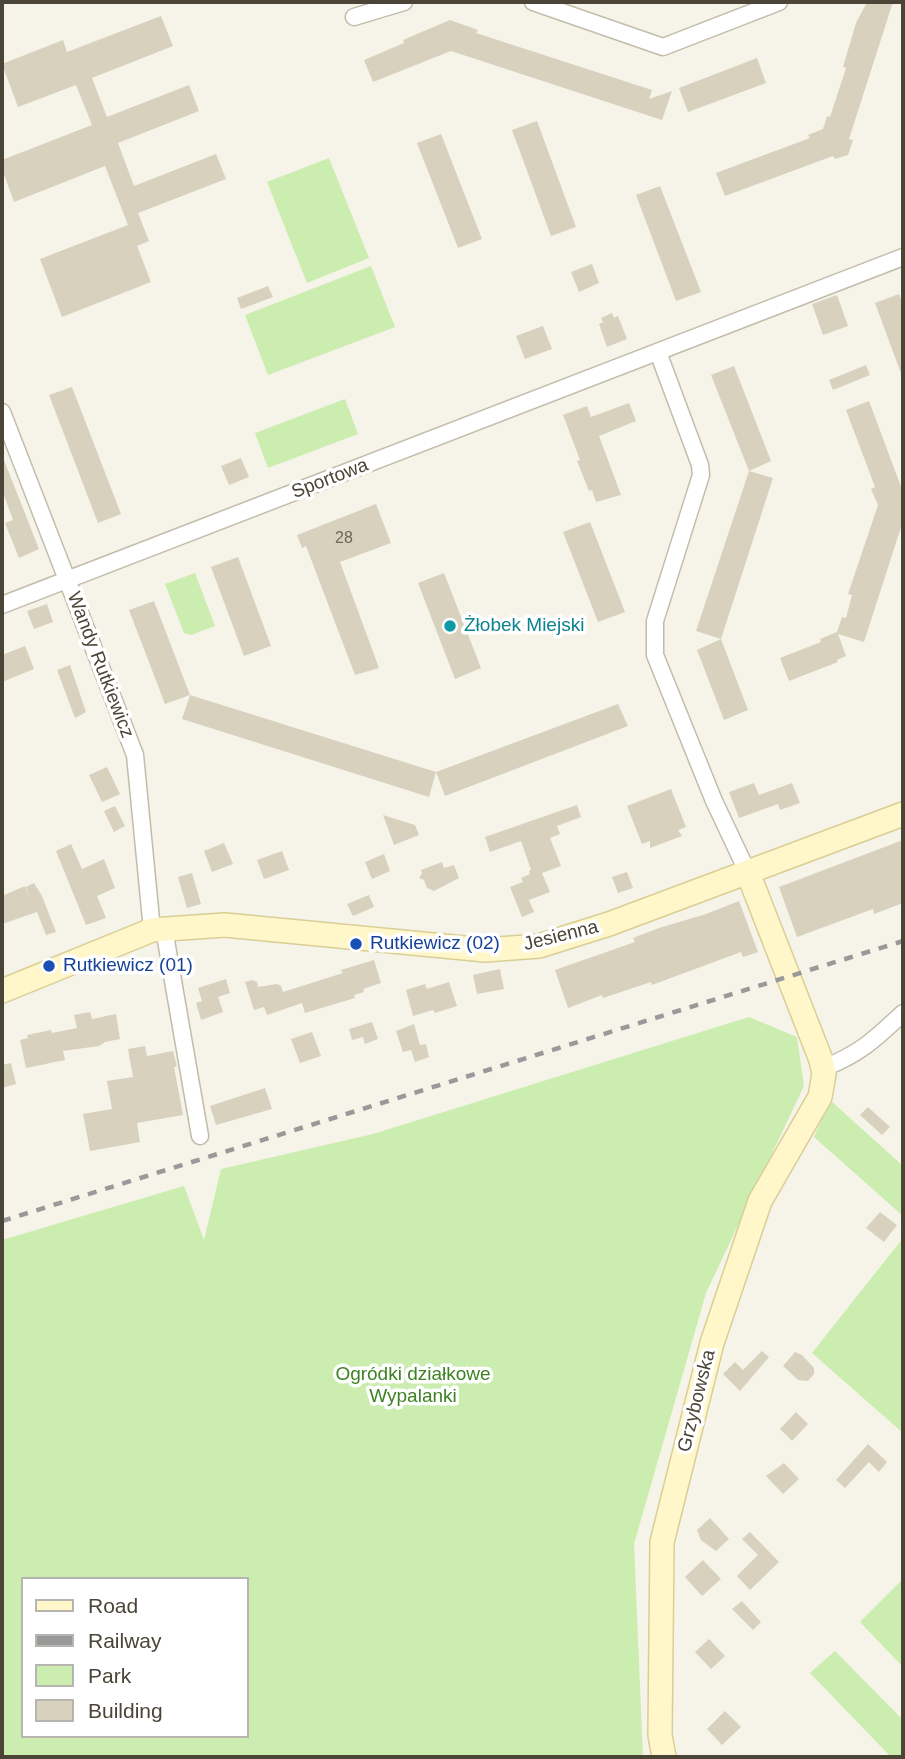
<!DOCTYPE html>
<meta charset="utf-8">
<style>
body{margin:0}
#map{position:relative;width:905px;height:1759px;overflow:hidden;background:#f6f3e9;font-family:Arial,sans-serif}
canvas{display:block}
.frame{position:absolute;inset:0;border:4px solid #4a4537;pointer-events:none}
.legend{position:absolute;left:21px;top:1577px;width:228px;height:161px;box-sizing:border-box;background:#fff;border:2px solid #b7b5af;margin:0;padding:9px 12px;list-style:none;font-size:21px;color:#4a4537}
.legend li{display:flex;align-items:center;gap:14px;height:35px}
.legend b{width:35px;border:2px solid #b7b5af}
</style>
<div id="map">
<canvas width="905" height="1759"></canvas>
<div class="frame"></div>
<ul class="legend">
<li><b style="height:9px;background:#fff7ca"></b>Road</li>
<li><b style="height:9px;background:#999"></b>Railway</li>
<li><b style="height:19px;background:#cbedaf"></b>Park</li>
<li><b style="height:19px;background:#d8d1be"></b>Building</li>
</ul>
</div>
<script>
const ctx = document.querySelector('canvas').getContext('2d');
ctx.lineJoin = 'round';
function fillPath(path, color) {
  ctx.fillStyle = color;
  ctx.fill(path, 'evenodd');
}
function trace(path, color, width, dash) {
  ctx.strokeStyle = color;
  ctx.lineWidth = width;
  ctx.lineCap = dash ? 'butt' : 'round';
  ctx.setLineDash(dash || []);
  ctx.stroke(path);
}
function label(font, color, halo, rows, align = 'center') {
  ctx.font = font + ' Arial,sans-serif';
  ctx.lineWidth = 7;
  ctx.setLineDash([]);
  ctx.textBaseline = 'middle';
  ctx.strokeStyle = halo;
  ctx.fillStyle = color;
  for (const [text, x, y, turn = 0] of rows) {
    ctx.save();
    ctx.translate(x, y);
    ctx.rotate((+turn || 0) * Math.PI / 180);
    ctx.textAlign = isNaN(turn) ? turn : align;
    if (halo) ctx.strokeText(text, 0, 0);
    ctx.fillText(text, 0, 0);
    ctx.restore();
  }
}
const green = new Path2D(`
 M329 158 369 258 307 283 267 182Z
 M371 266 395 327 268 375 245 315Z
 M345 399 358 434 268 468 255 433Z
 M195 573 215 626 191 635 184 633 165 584Z
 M749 1017 797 1037 804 1086 706 1293 634 1544 643 1757H2V1240L184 1186 204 1240 221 1169 373 1134ZM23 1579H247V1736H23Z
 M830 1100 903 1166V1216L814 1137Z
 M903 1238V1433L812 1353Z
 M903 1579V1667L860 1622Z
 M835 1651 903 1720V1757H891L810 1673Z`);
const building = new Path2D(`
 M867 2H893L849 139 853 140 848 155 835 159 833 156 725 196 716 173 810 138 808 135 823 129 827 116 830 117 846 68 843 67 856 23Z
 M161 16 173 46 92 78 107 117 189 85 199 111 118 143 134 186 216 154 226 179 138 213 149 241 137 246 151 282 62 317 40 259 128 225 105 166 14 202 2 169V160L92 125 76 85 18 107 2 64 63 40 67 52Z
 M450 20 478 30 476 33 652 90 649 99 672 91 662 120 451 51 373 82 364 60 404 43 403 40Z
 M757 58 766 83 688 112 679 88Z
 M537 121 576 227 551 236 512 130Z
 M441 134 482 239 458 248 417 143Z
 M660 186 701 292 676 301 636 195Z
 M592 264 599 283 579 292 571 272Z
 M268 286 273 297 241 309 237 298Z
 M899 294 903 304 902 376 875 303Z
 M837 295 848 326 823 335 812 304Z
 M612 313 614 318 618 316 627 339 607 347 599 324 603 322 601 318Z
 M543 326 552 349 525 359 516 336Z
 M866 365 870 375 833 390 829 380Z
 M734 366 771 461 749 471 711 375Z
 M72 387 121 514 98 523 49 395Z
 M869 401 903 492V521L864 642 838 634 846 656 837 660 838 662 789 681 780 658 821 642 820 639 837 632 842 617 846 618 852 595 848 594 878 505 871 489 875 487 846 410Z
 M629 403 636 421 599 436 621 495 596 502 592 490 589 491 577 461 580 460 563 415 587 406 591 417Z
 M2 455 39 549 19 558 5 523 13 520 2 490Z
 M241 458 249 477 229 485 221 466Z
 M749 471 773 478 721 639 696 631Z
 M376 504 391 543 340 562 379 668 355 675 306 546 302 548 297 535Z
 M590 522 625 612 598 622 563 532Z
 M238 557 271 646 244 656 211 567Z
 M444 573 481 668 455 679 418 583Z
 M154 601 190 695 165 704 129 610Z
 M47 604 53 622 34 629 27 611Z
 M721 639 748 710 724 720 697 650Z
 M25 646 34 669 2 682V655Z
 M70 665 86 712 75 718 57 670Z
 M190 695 436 772 429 797 182 719Z
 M618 704 628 726 445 796 436 772Z
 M107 767 120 794 102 802 89 775Z
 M754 783 759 795 792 783 800 803 780 810 778 804 739 818 729 792Z
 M671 789 686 827 678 830 682 836 650 848V841L642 844 627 806Z
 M577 805 581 817 557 826 560 834 550 838 561 866 542 873 550 892 529 900 534 912 522 917 510 887 523 882 521 878 530 874 529 871 531 870 521 841 490 852 485 837Z
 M115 806 125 826 114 832 104 811Z
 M383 815 415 825 419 835 394 845Z
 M903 840V903L874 914 873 909 797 937 779 887Z
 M224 843 233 864 212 872 204 851Z
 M71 844 82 869 104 859 115 888 97 896 106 918 86 925 56 851Z
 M282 851 289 870 264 879 257 860Z
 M384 854 390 871 372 879 365 862Z
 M442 862 444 868 454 865 459 878 434 891 427 888 424 880 419 878 422 873 421 870Z
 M627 872 633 888 618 893 612 877Z
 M192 873 201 904 187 908 178 877Z
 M34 883 42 896 56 932 46 935 37 912 2 924V896L25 886 31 901 26 887Z
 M369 895 374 907 353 916 347 904Z
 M739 901 758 952 743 957 741 952 652 985 651 982 603 998 602 995 568 1008 555 970 635 942 633 938 659 928 706 914Z
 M374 960 381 983 363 989 364 992 354 995 355 998 305 1013 302 1003 267 1015 264 1007 254 1010 245 982 252 980 257 982 258 987 277 984 281 986 283 992 343 973 341 970Z
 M500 969 504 989 477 994 473 975Z
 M226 979 230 993 218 997 223 1012 201 1020 196 1003 202 1001 198 988Z
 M449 982 457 1006 435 1013 433 1010 413 1016 406 990 425 984 427 989Z
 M90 1012 92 1019 116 1014 120 1039 105 1042 99 1046 63 1051 65 1060 26 1068 20 1040 28 1038 27 1035 51 1030 52 1033 77 1028 74 1015Z
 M372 1022 378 1039 365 1044 363 1037 352 1040 349 1029Z
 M414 1024 420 1045 426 1044 429 1057 415 1062 411 1050 403 1052 396 1031Z
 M312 1032 321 1056 300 1063 291 1039Z
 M145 1046 147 1056 173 1051 177 1067H174L183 1115 137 1123 140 1142 90 1151 83 1114 112 1109 107 1081 133 1077 128 1049Z
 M11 1063 16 1084 2 1088V1065Z
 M265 1088 272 1109 216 1125 210 1106Z
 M868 1107 890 1127 882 1135 860 1115Z
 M880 1212 897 1225 884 1242 866 1228Z
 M762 1351 769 1357 740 1391 723 1374 735 1362 743 1370Z
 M795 1352 802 1355 814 1368V1374L808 1381 798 1380 783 1366Z
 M796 1412 808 1424 792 1441 780 1429Z
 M868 1444 887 1462 879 1472 869 1462 845 1488 836 1480Z
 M784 1463 799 1479 783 1494 766 1476Z
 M710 1518 729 1539 716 1551 701 1540 697 1530Z
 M750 1532 779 1562 750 1590 737 1576 758 1555 742 1539Z
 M703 1560 721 1579 702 1596 685 1577Z
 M742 1601 761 1622 753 1630 732 1609Z
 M709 1639 725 1656 711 1669 695 1652Z
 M725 1711 741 1727 722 1745 707 1729Z`);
const street = new Path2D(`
 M533 2 663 47 779 2
 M354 17 404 2
 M658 352 700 465 701 475 655 621V655L714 801 748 873
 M2 412 135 755 152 930
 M2 605 903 257
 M164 929 200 1136
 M824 1068C861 1053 874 1040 903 1013`);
const secondary = new Path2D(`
 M2 991 152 930 225 925 485 950 539 946 609 924 903 814
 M664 1757 660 1735 662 1542 712 1343 760 1201 820 1097 824 1074 821 1060 748 873`);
const rail = new Path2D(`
 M2 1221 903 941`);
const markers = [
 [450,626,7,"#0f9aa8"],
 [356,944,7,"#1a4fb4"],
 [49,966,7,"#1a4fb4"]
];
const numberNames = [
 ["28",344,539]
];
const streetNames = [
 ["Sportowa",330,479,-21],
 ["Wandy Rutkiewicz",100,665,69],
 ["Jesienna",561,936,-14],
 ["Grzybowska",697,1401,-76]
];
const cultureNames = [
 ["Żłobek Miejski",464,626]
];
const transitNames = [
 ["Rutkiewicz (02)",370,944],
 ["Rutkiewicz (01)",63,966]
];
const parkNames = [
 ["Ogródki działkowe",413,1375],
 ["Wypalanki",413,1397]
];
fillPath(green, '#cbedaf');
fillPath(building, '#d8d1be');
trace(street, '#c2bcab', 19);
trace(secondary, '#d9ce96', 26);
trace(street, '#fff', 16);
trace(secondary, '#fff7ca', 23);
trace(rail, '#999', 4.5, [9, 9]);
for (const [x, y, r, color] of markers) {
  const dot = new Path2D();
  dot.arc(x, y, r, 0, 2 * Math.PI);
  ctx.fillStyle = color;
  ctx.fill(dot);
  trace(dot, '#fff', 2.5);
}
label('16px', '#6e6859', null, numberNames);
label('19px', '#4a4537', '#fff', streetNames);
label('19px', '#0d838f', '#fff', cultureNames, 'left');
label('19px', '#164399', '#fff', transitNames, 'left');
label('19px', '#3e8224', '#fff', parkNames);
</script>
